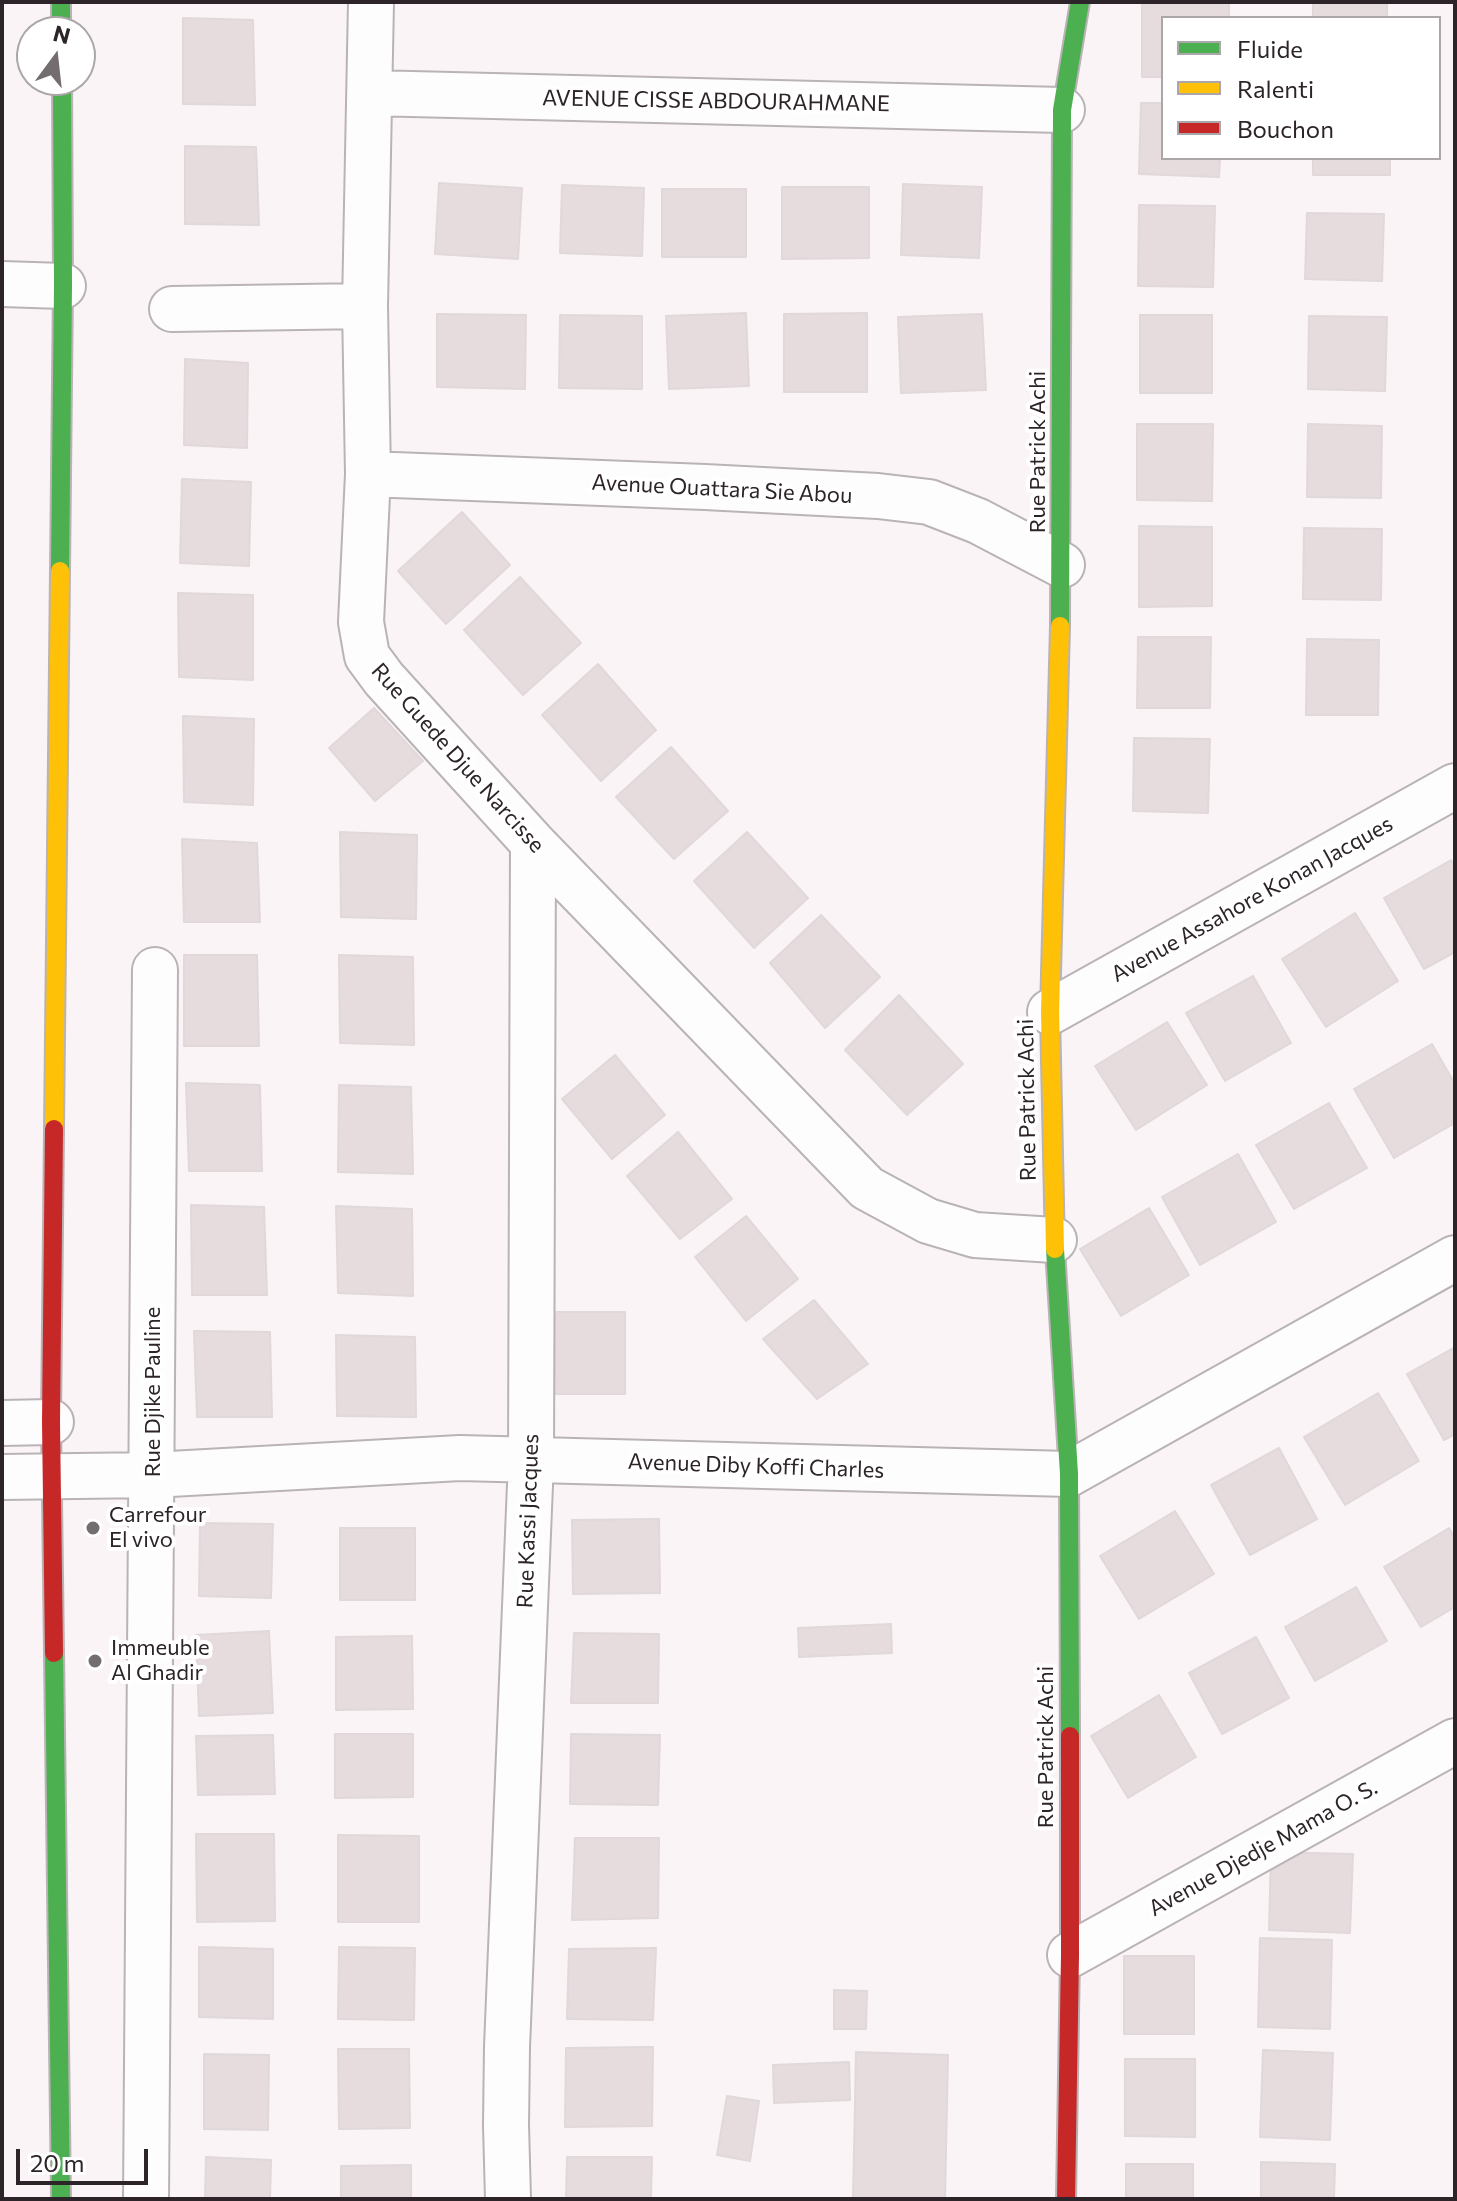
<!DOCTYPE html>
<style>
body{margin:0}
#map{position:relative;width:1457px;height:2201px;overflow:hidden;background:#fbf4f7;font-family:Commissioner,sans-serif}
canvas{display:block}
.frame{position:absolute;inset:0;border:4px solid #2c2428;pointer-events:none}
.legend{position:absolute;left:1161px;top:16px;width:280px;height:144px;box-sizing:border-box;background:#fff;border:2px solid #aba7a9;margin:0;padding:10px 14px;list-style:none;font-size:24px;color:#2c2428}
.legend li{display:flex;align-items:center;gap:16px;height:40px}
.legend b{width:40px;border:2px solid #aba7a9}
.north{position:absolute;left:16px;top:16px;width:80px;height:80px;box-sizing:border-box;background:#fff;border:2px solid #aba7a9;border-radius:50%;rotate:15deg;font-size:22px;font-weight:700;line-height:32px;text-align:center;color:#2c2428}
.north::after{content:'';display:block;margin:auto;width:28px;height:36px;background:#746d70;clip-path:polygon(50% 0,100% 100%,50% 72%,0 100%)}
.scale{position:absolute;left:16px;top:2149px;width:132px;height:36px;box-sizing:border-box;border:4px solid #2c2428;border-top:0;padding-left:10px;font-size:24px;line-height:28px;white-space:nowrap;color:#2c2428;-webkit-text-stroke:6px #fff;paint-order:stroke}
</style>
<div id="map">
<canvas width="1457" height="2201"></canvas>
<div class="frame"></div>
<ul class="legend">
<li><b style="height:10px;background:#4caf50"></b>Fluide</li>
<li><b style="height:10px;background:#ffc107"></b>Ralenti</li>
<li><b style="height:10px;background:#c62828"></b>Bouchon</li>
</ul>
<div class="north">N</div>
<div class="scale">20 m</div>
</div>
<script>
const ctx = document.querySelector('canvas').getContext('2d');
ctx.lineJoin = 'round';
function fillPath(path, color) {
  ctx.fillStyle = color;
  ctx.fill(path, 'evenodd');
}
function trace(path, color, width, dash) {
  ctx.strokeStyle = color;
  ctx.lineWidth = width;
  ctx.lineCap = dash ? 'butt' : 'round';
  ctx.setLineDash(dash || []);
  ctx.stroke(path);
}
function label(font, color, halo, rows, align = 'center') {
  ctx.font = font + ' Commissioner,sans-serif';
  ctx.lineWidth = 8;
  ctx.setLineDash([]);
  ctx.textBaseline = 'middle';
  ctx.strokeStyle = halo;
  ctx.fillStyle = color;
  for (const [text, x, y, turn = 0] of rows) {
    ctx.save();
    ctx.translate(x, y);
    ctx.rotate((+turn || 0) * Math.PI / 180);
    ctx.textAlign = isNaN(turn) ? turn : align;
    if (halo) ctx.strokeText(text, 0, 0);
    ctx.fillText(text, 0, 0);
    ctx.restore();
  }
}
const building = new Path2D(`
 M1142 2H1229V18H1163V77H1142Z
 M1313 2H1387V18H1313Z
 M183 18 253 20 255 105 183 104Z
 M1141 103H1163V158H1220L1219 177 1139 174Z
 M185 146 256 147 259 225 185 224Z
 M1313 158H1390V175H1313Z
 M439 183 522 188 518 259 435 254Z
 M903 184 982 187 979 258 901 255Z
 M562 185 644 188 642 256 560 253Z
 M782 187H869V258L782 259Z
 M662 189H746V257H662Z
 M1139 205 1215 206 1213 287 1138 286Z
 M1307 213 1384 214 1382 281 1305 279Z
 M746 313 749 386 669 389 666 316Z
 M867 313V392H784V314Z
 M437 314 526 315 525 389 437 387Z
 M982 314 986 390 901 393 898 317Z
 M560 315 642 316V389L559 388Z
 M1140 315H1212V393H1140Z
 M1309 316 1387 317 1385 391 1308 389Z
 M185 359 248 363 247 448 184 445Z
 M1137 424H1213L1212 501 1137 500Z
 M1308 424 1382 426 1381 498 1307 497Z
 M182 479 251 482 249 566 180 563Z
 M462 512 510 565 446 624 398 571Z
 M1139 526 1212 527V606L1139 607Z
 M1304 528 1382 529 1381 600 1303 599Z
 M520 577 581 643 523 695 464 630Z
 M178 593 253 595V680L179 677Z
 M1138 637H1211L1210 708H1137Z
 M1307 639 1379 640 1378 715H1306Z
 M598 664 656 730 601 781 542 715Z
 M374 708 423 761 375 801 329 748Z
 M183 716 254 719 253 805 184 802Z
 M1134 738 1210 739 1208 813 1133 811Z
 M671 747 728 811 674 859 616 797Z
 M340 832 417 835 416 919 341 917Z
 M747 832 808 898 754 948 694 881Z
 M182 839 257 843 260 922H184Z
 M1451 860 1455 867V952L1424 969 1384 898Z
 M1355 913 1398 981 1326 1027 1282 959Z
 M821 915 880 977 825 1028 770 963Z
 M184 955H257L259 1046H184Z
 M339 955 413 957 414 1045 340 1043Z
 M1253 976 1291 1043 1225 1081 1186 1013Z
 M899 995 963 1064 907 1115 845 1050Z
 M1167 1022 1207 1085 1136 1130 1095 1066Z
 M1432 1044 1455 1084V1123L1394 1158 1354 1089Z
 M615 1055 665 1115 612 1159 562 1099Z
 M186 1083 260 1085 262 1171H189Z
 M339 1085 411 1087 413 1174 338 1172Z
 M1329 1103 1367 1168 1294 1209 1256 1145Z
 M678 1132 732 1199 680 1239 627 1176Z
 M1238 1154 1276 1222 1200 1265 1162 1197Z
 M191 1205 264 1207 267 1295H192Z
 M336 1206 412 1209 413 1296 338 1293Z
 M1149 1208 1189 1275 1121 1316 1080 1249Z
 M746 1216 798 1279 746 1321 695 1257Z
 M814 1300 868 1364 817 1399 763 1339Z
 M544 1312H625V1394H542Z
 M194 1331 270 1332 272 1417H197Z
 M336 1335 415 1337 416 1417 337 1416Z
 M1455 1347V1434L1444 1440 1407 1374Z
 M1378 1393 1419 1461 1345 1505 1304 1437Z
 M1279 1448 1317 1519 1250 1555 1211 1485Z
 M1175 1511 1214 1574 1139 1619 1100 1556Z
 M659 1519 660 1593 573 1594 572 1520Z
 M200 1523 273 1524 271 1598 199 1596Z
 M340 1528H415V1600H340Z
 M1449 1528 1455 1538V1607L1421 1627 1384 1567Z
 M1356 1587 1387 1641 1315 1681 1285 1627Z
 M891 1624 892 1653 799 1657 798 1628Z
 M269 1631 273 1713 199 1716 196 1635Z
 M574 1633 659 1634 658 1703H571Z
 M412 1636 413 1709 336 1710V1637Z
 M1256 1637 1289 1698 1222 1734 1189 1673Z
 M1159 1695 1196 1757 1128 1798 1091 1736Z
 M335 1734H413V1797L335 1798Z
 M571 1734 660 1735 658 1805 570 1804Z
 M273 1735 275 1794 198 1795 196 1736Z
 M196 1834H274L275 1921 197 1922Z
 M338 1835 419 1836V1922H338Z
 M575 1838H659L658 1918 572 1920Z
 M1271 1852 1353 1854 1350 1933 1269 1930Z
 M1260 1938 1332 1940 1330 2029 1258 2027Z
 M199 1947 273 1949V2019L199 2017Z
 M339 1947 415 1948 414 2020 338 2019Z
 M656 1948 653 2020 567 2019 569 1949Z
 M1124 1956H1194V2034H1124Z
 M834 1990 867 1991 866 2029H834Z
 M653 2047 652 2126 565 2127 566 2048Z
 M338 2049H409L410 2128 339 2129Z
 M1263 2050 1333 2053 1330 2140 1260 2137Z
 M856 2052 948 2055 945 2199H853Z
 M204 2054 269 2055 268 2130 204 2129Z
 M1125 2059H1195V2137L1125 2136Z
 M849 2062 850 2100 774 2103 773 2065Z
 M727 2096 759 2101 750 2161 717 2155Z
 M206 2157 271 2160 270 2199H205Z
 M567 2157H652L651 2199H566Z
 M1261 2162 1335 2164 1334 2199H1261Z
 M1126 2164H1193V2199H1126Z
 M411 2165V2199H341V2166Z`);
const street = new Path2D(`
 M371 2 365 306 368 474 361 622 367 656 384 679 533 843 867 1188 928 1221 975 1235 1054 1240
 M370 93 1062 110
 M2 284 63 286
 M172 309 365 306
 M368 474 705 487 878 496 929 502 978 521 1062 565
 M1050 1012 1455 786
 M2 1423 51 1422
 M2 1477 152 1475 460 1458 1069 1474 1455 1258
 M1070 1955 1455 1741
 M146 2199 155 970
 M508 2199 506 2125 507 2047 531 1460 533 843`);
const fast = new Path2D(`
 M61 2V32
 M60 571 63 286 62 80
 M1060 626 1062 110 1080 2
 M1055 1249 1069 1474 1070 1736
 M54 1653 61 2199`);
const slow = new Path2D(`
 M54 1129 60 571
 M1055 1249 1050 1012 1060 626`);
const jam = new Path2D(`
 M54 1653 51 1422 54 1129
 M1066 2199 1070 1955V1736`);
const markers = [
 [93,1528,8,"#746d70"],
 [95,1661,8,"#746d70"]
];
const streetNames = [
 ["AVENUE CISSE ABDOURAHMANE",716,101,1],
 ["Rue Patrick Achi",1038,452,-90],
 ["Avenue Ouattara Sie Abou",722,489,3],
 ["Rue Guede Djue Narcisse",458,758,48],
 ["Avenue Assahore Konan Jacques",1252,899,-29],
 ["Rue Patrick Achi",1027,1100,-91],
 ["Rue Djike Pauline",153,1392,-90],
 ["Avenue Diby Koffi Charles",756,1466,2],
 ["Rue Kassi Jacques",528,1521,-88],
 ["Rue Patrick Achi",1046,1747,-90],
 ["Avenue Djedje Mama O. S.",1263,1848,-29]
];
const poiNames = [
 ["Carrefour",109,1515],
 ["El vivo",109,1540],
 ["Immeuble",111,1648],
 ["Al Ghadir",111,1673]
];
fillPath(building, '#e6dcde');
trace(building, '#e0d8d9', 2);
trace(street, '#bab3b6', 48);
trace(fast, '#bab3b6', 22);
trace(slow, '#bab3b6', 22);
trace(jam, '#bab3b6', 22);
trace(street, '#fefdfe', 44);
trace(fast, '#4caf50', 18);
trace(slow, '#ffc107', 18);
trace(jam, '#c62828', 18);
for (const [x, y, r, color] of markers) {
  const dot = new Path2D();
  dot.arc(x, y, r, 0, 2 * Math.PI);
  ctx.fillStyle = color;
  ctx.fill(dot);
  trace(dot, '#fff', 3);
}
label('22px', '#2c2428', '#fff', streetNames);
label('22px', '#2c2428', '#fff', poiNames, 'left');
</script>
